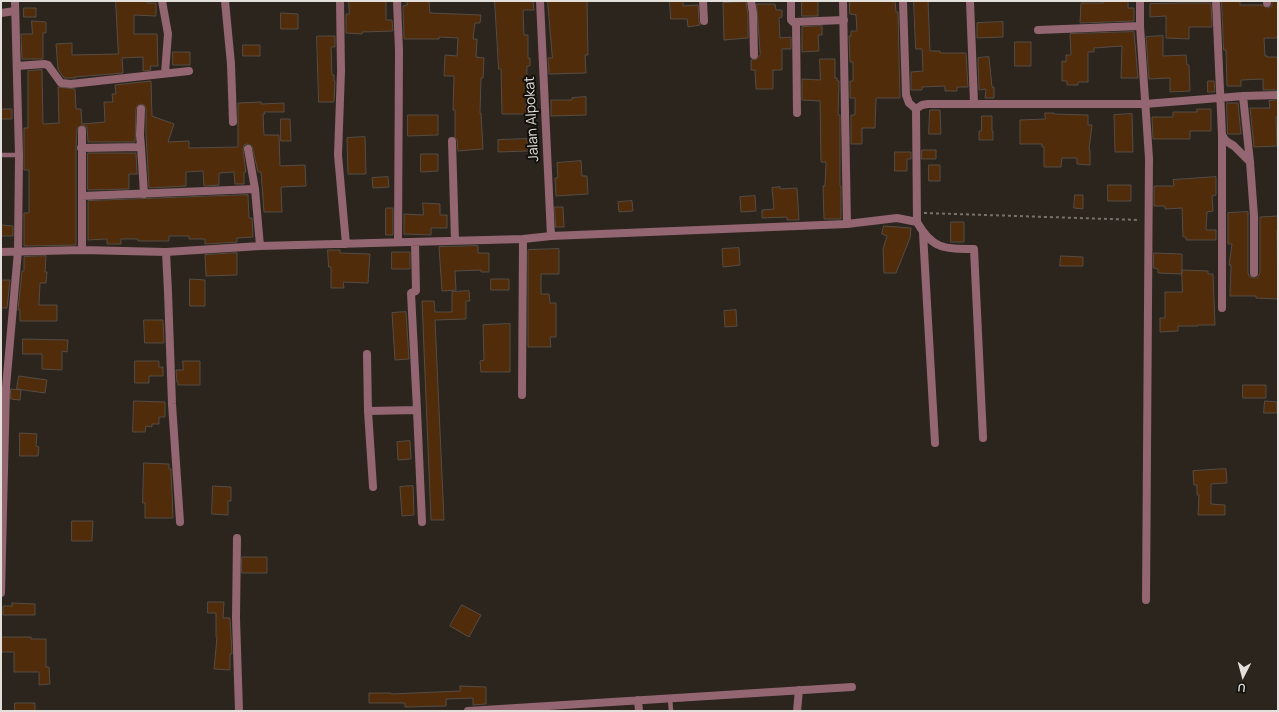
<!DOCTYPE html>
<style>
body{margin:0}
#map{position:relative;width:1279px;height:712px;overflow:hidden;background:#2b251d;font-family:Manrope,sans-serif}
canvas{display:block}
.frame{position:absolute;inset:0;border:2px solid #e3dfda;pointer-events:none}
.north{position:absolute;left:1223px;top:656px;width:40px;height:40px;-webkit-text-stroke:3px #110f0b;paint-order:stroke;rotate:186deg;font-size:11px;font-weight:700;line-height:16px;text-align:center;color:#e3dfda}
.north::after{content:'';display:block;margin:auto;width:14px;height:18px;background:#e3dfda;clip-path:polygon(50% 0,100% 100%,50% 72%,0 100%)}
</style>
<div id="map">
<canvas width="1279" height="712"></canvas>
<div class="frame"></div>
<div class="north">U</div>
</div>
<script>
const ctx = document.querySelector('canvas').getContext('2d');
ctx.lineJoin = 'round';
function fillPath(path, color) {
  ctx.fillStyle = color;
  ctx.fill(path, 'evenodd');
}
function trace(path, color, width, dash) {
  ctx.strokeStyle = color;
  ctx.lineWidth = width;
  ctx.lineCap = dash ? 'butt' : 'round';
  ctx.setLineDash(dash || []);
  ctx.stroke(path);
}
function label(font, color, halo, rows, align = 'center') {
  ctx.font = font + ' Manrope,sans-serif';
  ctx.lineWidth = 4;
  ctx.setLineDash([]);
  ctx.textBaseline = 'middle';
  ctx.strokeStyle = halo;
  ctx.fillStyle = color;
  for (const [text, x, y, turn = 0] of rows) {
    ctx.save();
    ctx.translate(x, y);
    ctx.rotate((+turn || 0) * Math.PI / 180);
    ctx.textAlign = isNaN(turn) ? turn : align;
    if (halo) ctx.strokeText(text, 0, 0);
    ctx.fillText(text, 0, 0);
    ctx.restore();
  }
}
const building = new Path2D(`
 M116 1H147V3H156V16L134 15V34H157L158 66H150L151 70 143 71V57L122 58 123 73 75 77V78H64L58 69 56 44 72 43V55L118 54Z
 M349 1H386V20H392L393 31 362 32V34L346 33V14H349Z
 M407 1H429L430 13 481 15 480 23H475L473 39H477L476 57 484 58 483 78H481L480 113H481L483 149 458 151 457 140 455 137V110H453L454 76H444L445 55 457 56 458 38 439 37V39H404L403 6 407 5Z
 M495 1H533L534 10H523L524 35H528V58H530V66H527L526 114H502L501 69H499Z
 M548 1H587L588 55H585L586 73 549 74 548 58H552Z
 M670 1H683V6L698 5 699 21 700 25 688 27 687 19H671Z
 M802 1H818V16H802Z
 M850 1H895L896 12H898L900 98H876L875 128H862V144H851V115H855V98H850V81H853V62H850L849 36H851V31H857L856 15 850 14Z
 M914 1H928L930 51H940V53H966L968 87H957V91H945V86L922 87V90H911V72L923 71 922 49H916Z
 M1103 1H1128V8H1134V21L1080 23 1081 3H1103Z
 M1222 1H1240V5H1262L1267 8 1272 6V1H1278V38H1264L1265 56H1267V57H1278V90H1263V79L1241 80V86H1227L1226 50H1224Z
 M746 2 748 14V38L724 40 723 3Z
 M1187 3H1211L1212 27H1189V39L1166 38V16L1150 17V4Z
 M757 4H775L776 10H782V17L779 18 780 38 791 37V49H782V70H773V89H756L755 70H751V60L757 59 760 55Z
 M24 8H36V17H24Z
 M281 13 298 14V29H281Z
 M32 21 46 22V33H43V59H22L21 34H32Z
 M1003 22V37L977 38V23Z
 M822 26V35H818L819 51 802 52V27Z
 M1134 32 1138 78H1121L1122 46 1094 48V52H1088V82H1078V85H1067V81H1062V61L1066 62V55H1071L1070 34Z
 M317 36H335V47H331L332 75H334V81H335L334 102H319Z
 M1163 36V56L1186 55 1187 65H1189L1190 91 1170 92V78L1149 79 1146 37Z
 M1015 42H1031V66H1015Z
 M243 45H260V56H243Z
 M173 52H190V65H173Z
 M989 57 992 87H994V98H985L986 89 979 90 978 58Z
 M820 59H835V78H837V81H839L838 115H840V186H841V219H824L823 186H825L826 162H821L820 101 802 100V79L820 80Z
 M42 70 43 124 59 123 58 87 75 89 76 109H81L82 124 105 122 104 102H113L112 94H116L115 85 151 81 152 116 174 124 168 142 189 141V148L238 147V103L261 102V104L284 103V112H264L265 114H263L264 135H279L280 166 305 165 306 186 281 187 282 212H264L261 172H258L252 146 247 144 244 145 243 150 246 172H244V184H235L234 172 219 173V185L204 186 203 171 186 172V186L149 188 146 135V109L144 105 141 104 137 106 136 109 135 142H88L87 127 82 125 77 128 76 148V245L24 246V213H29V170H24V128H28V71Z
 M1208 81H1214L1215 92H1208Z
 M586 97V115L551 116V100H572V98Z
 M1278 100V117H1276L1277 146 1254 147 1250 108H1270L1269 101Z
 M1227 103H1238L1241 134H1228Z
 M1 109H12V119H1Z
 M1197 109H1211V131H1190V139H1153L1152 117H1173V112H1197Z
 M930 110H940L941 134H929Z
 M1045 113H1054V114L1088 115V125H1092L1089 150H1090V165L1077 164V158H1062L1061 167H1044V147H1042V144H1020V120L1045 119Z
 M1132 114 1133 152H1115L1114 115Z
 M408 115H438V135L408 136Z
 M982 116H992V131H993V140H979V131H981Z
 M281 119H290L291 141H281Z
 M365 137 366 174H348L347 138Z
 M527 139 528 151 498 152V140Z
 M922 150H936V159H922Z
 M895 152H911V159H907V171H895Z
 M88 153H136L137 174H129V189L88 190Z
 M421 154H438V171L421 172Z
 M581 161 582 176H587L588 194 556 196 555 178H558L557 163Z
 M929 165H940V181H929Z
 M388 177 389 187 373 188 372 178Z
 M1216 177V195L1212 196 1213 211 1207 212 1206 230H1216V240H1186V237H1183L1182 208 1165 209V206H1154V186H1174L1173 180Z
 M1108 185H1131V201H1108Z
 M780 187V189L797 188 799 220H787V217L762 218V210L774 209 772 188Z
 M248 195 249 218H252L253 237 237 238V242L205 244V239H189V236H169V241H138V239H121V244H107V239L88 240V201Z
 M1075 195H1083V209L1074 208Z
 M755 196 756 211 741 212 740 197Z
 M632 201 633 211 619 212 618 202Z
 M423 203 440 204V215H447V228H431V235L404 234V214L423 215Z
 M555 207H563L564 227H556Z
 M386 208H393V235H386Z
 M1248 212V273L1249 276 1254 278H1257L1260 273V217L1278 216V230H1277L1278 299 1256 298V296H1230L1231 265H1229L1232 244H1228V213Z
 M951 222H964V242H951Z
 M1 225 13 226V236H1Z
 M884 226 911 228 910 238 896 273H884L883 249 887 236 882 234Z
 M478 246V253H489V272H481V270L455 271 456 290 442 291 439 247Z
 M739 248 740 265 723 267 722 249Z
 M559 249V274H541V294H549L550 303H556V337H550L551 347H528V250Z
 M328 250H340V253L370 254 368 283 343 282 344 288H331V267H329Z
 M392 252H410V269H392Z
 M237 253V275L206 276 205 255Z
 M1154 253 1182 254V274L1158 273V269L1154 268Z
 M46 256 45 272H47L46 283H40L39 305H57V321H20V310H18L22 271H24V257Z
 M1061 256 1083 257V266H1060Z
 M1182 270 1208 271V274H1213L1215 325H1198V326H1178V331L1160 332V318H1165V292H1182Z
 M190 279 205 280V306H190Z
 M491 279H509V290H491Z
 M1 280H10L7 308H1Z
 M469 291 470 301H466V319L435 320 444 520H431L422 301H434L435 312H452V292Z
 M736 310 737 326 725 327 724 311Z
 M406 312 409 359 395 360 392 313Z
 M144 320H163L164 343H145Z
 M510 324V372H481L480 361 484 360 483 325Z
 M23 339 68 340 67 352 62 351V370L42 369V354H23Z
 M135 361H159V367H163V376H149V383H135Z
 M183 361H200V385H178V382H177L176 370H183Z
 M19 376 47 380 45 393 17 389Z
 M1243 385H1266V398H1243Z
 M11 389 21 390 20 400 11 399Z
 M134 401 165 402V417H159V424H152V427L146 426 145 432H133Z
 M1265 401 1277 402V413H1264Z
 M20 433 37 434 36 446 39 447 38 456H20Z
 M410 441 411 459 398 460 397 442Z
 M144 463 169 464V469H171L173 518H145V503H143Z
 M1226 469 1227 483 1211 484V504L1225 505V515H1198L1199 495H1197V485H1194L1193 471Z
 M213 486 231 487V501H228V515L212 514Z
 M413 486 414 515 402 516 400 487Z
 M72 521H93L92 541H72Z
 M242 557H267V573H242Z
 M208 602H224L223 618H230L232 654H230V670L214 669 217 637H216V613H208Z
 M12 603 35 604V615H3V606H12Z
 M462 605 481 615 469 637 450 626Z
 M2 637H31V639H46V667H49L50 684 39 685V672H14V652H2Z
 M460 686 486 687V704L473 705V698L446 699V706L405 707V703H369V693H391V694L460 691Z
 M15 703H35V711H15Z`);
const path = new Path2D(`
 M924 213 1140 220`);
const lane = new Path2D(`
 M1 155H19
 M670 698 671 711`);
const street = new Path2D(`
 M162 1 168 34 165 73
 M225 1 231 64 233 122
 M340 1 341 71 338 155 346 244
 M397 1 399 51 398 242
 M540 1 551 236
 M703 1 704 21
 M751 1 753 13 754 55
 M791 1V20L793 22 844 20
 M843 1 847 224
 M903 1 906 95 909 103 916 109
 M970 1 974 103
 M1140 1V26L1149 158 1146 600
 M1216 1 1222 135V308
 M1267 1V3
 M1 13 15 11
 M796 22 797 113
 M1038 30 1140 26
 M17 66 44 64 48 65 61 83 71 84 189 71
 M1243 96 1250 162 1254 216V273
 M916 109 922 105 928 104H1145L1243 96 1278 95
 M1222 135 1226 141 1234 146 1250 162
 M452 141 455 241
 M141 147 140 135 141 109
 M81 148 141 147 144 194
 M248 149 255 189
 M82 196 255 189 260 246
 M917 222C932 249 944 249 974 249L983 438
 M923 233 935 443
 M82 250V130
 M1 252 82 250 166 252 260 246 523 239 551 236 847 224 897 218 917 222 916 109
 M166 252 168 292 172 404 180 522
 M367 354 368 411
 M522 395 523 239
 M417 410 422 522
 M373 487 368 411 417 410 411 293 416 291 415 242
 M237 538 236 618 239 711
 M1 593 6 387 18 251 19 155 15 1
 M638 700 639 711
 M468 711 852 687
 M797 711 799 690`);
const streetNames = [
 ["Jalan Alpokat",532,119,-93]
];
fillPath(building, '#512c0b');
trace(building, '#554c45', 1);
trace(path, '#77726b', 2, [3, 3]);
trace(lane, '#936671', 4.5);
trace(street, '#936671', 8);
label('14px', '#e3dfda', '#110f0b', streetNames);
</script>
